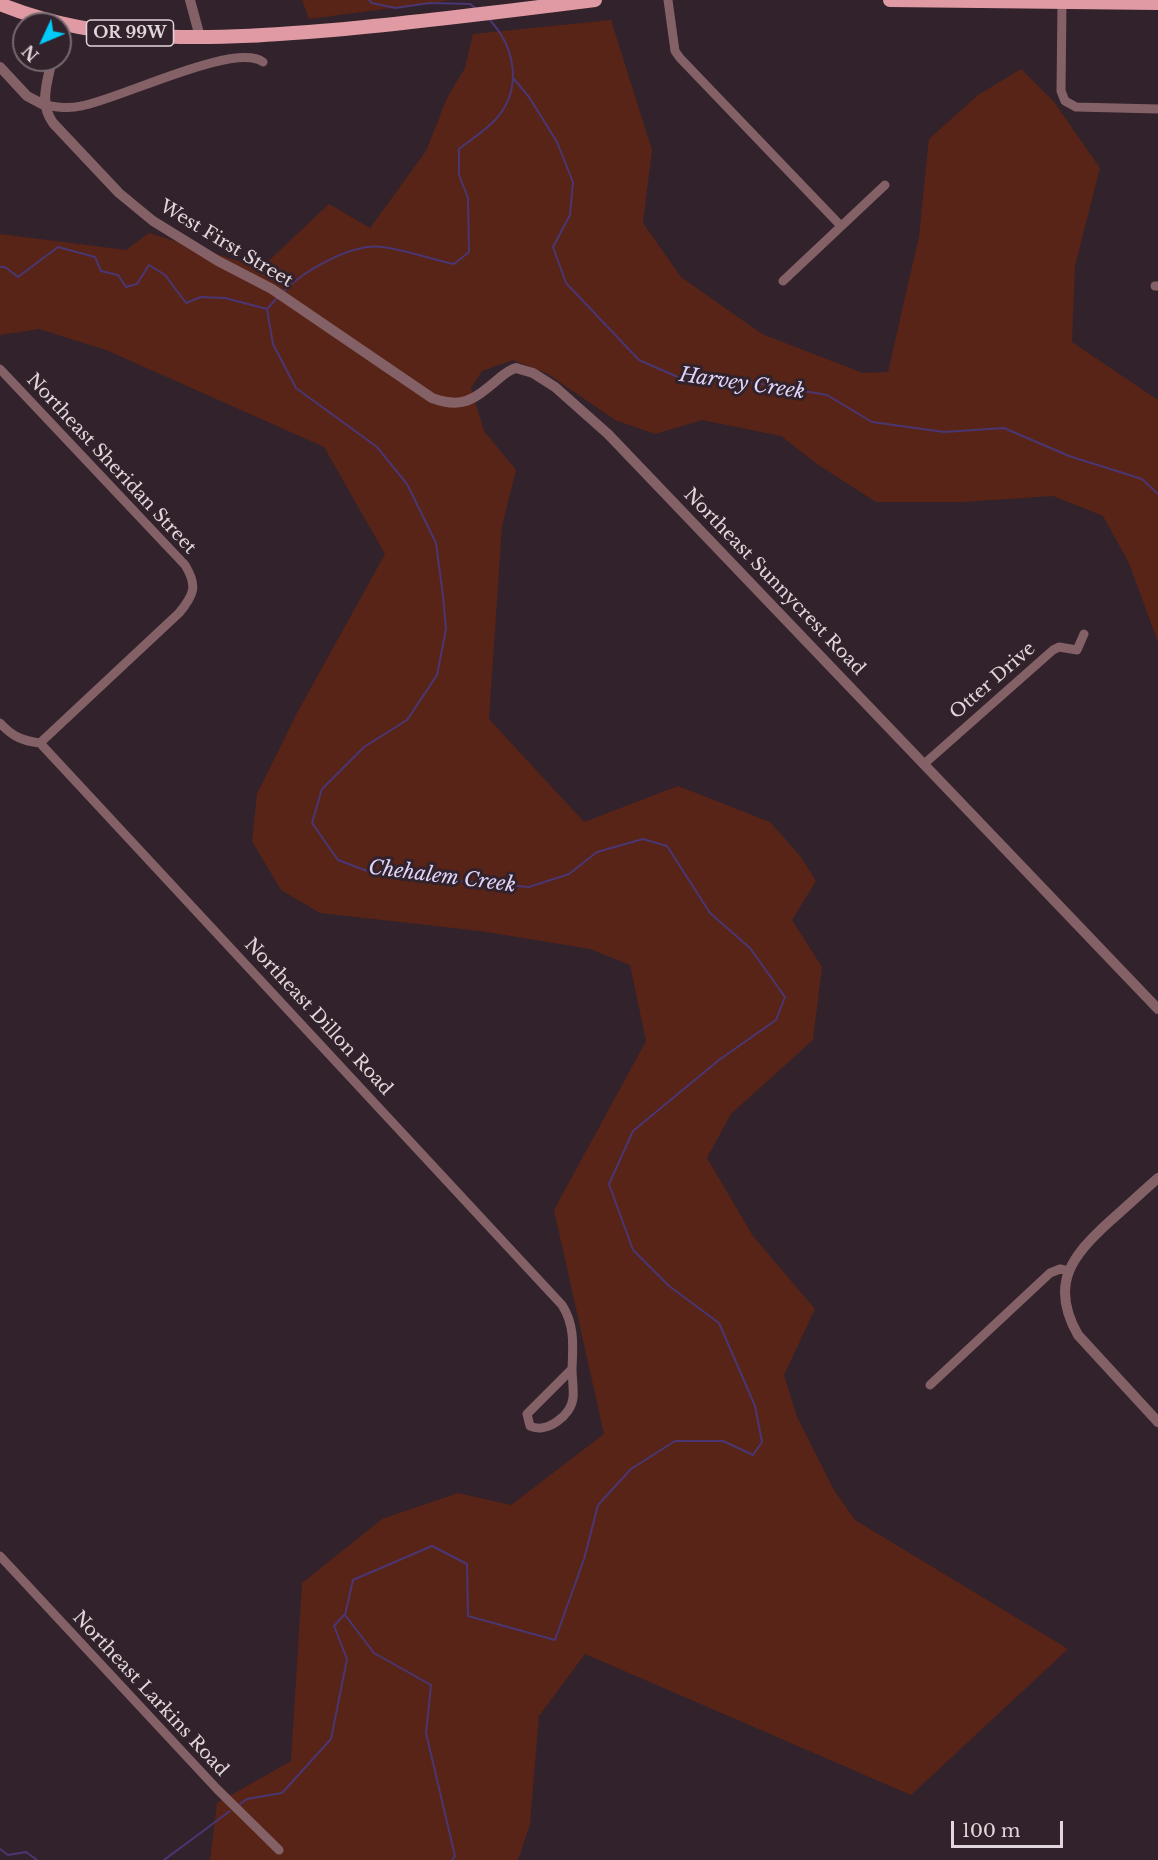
<!DOCTYPE html>
<style>
body{margin:0}
#map{position:relative;width:1158px;height:1860px;overflow:hidden;background:#32222b;font-family:"Libre Baskerville",serif}
canvas{display:block}
.north{position:absolute;left:12px;top:12px;width:60px;height:60px;box-sizing:border-box;background:#32222b;border:2px solid #786a71;border-radius:50%;rotate:226deg;font-size:16px;font-weight:700;line-height:24px;text-align:center;color:#e1d6db}
.north::after{content:'';display:block;margin:auto;width:21px;height:27px;background:#00cbf9;clip-path:polygon(50% 0,100% 100%,50% 72%,0 100%)}
.scale{position:absolute;left:951px;top:1821px;width:112px;height:27px;box-sizing:border-box;border:3px solid #e1d6db;border-top:0;padding-left:8px;font-size:18px;line-height:21px;white-space:nowrap;color:#e1d6db;-webkit-text-stroke:4px #32222b;paint-order:stroke}
</style>
<div id="map">
<canvas width="1158" height="1860"></canvas>
<div class="north">N</div>
<div class="scale">100 m</div>
</div>
<script>
const ctx = document.querySelector('canvas').getContext('2d');
ctx.lineJoin = 'round';
function fillPath(path, color) {
  ctx.fillStyle = color;
  ctx.fill(path, 'evenodd');
}
function trace(path, color, width, dash) {
  ctx.strokeStyle = color;
  ctx.lineWidth = width;
  ctx.lineCap = dash ? 'butt' : 'round';
  ctx.setLineDash(dash || []);
  ctx.stroke(path);
}
function label(font, color, halo, rows, align = 'center') {
  ctx.font = font + ' "Libre Baskerville",serif';
  ctx.lineWidth = 6;
  ctx.setLineDash([]);
  ctx.textBaseline = 'middle';
  ctx.strokeStyle = halo;
  ctx.fillStyle = color;
  for (const [text, x, y, turn = 0] of rows) {
    ctx.save();
    ctx.translate(x, y);
    ctx.rotate((+turn || 0) * Math.PI / 180);
    ctx.textAlign = isNaN(turn) ? turn : align;
    if (halo) ctx.strokeText(text, 0, 0);
    ctx.fillText(text, 0, 0);
    ctx.restore();
  }
}
const green = new Path2D(`
 M302 0H453L309 19Z
 M611 20 652 150 643 223 681 277 762 334 863 373 888 372 919 236 929 139 978 95 1021 69 1054 102 1100 168 1075 266 1072 342 1158 400V642L1129 563 1103 516 1053 496 963 502H876L817 464 781 436 702 420 655 434 615 420 548 374 513 360 482 371 471 388 484 431 516 470 502 526 489 719 584 822 678 786 770 822 801 857 816 881 792 920 822 967 813 1040 731 1114 707 1158 753 1236 815 1309 784 1375 797 1417 834 1490 855 1520 1068 1649 911 1795 585 1654 539 1716 530 1824 518 1860H210L217 1803 291 1761 302 1583 382 1519 458 1493 511 1505 604 1434 554 1210 646 1041 630 965 590 949 480 931 320 913 281 890 252 841 257 794 297 713 385 554 324 447 106 350 39 329 0 335V234L126 250 149 233 261 268 329 204 370 228 426 151 447 98 465 68 473 34Z`);
const stream = new Path2D(`
 M369 0 372 3 395 8 430 3 470 4 478 10
 M514 79 529 97 557 142 573 182 570 215 553 247 566 283 639 360 680 378 757 383 827 395 872 422 944 432 1004 428 1069 456 1142 479 1158 494
 M0 267H5L18 277 58 247 95 257 101 271 118 275 126 287 137 284 149 265 165 275 186 303 201 297 225 298 267 309
 M283 292C303 271 352 243 382 247 406 250 431 259 454 264L469 252 468 198 459 175V149C470 140 485 131 495 120 523 90 516 48 489 19
 M267 309 273 344 296 388 377 447 407 484 436 543 443 596 446 629 437 675 407 720 364 747 322 789 312 823 338 860 375 874 529 887 569 874 597 852 643 839 667 846 710 913 750 948 785 997 776 1020 719 1060 633 1131 609 1184 633 1250 669 1286 719 1323 755 1406 762 1442 753 1455 723 1441H675L631 1469 598 1505 584 1559 555 1640 468 1616 467 1564 432 1546 353 1580 345 1615 374 1653 431 1685 426 1733 455 1856 452 1860
 M267 309 277 298
 M240 1804 247 1799 282 1793 331 1739 347 1659 334 1626 344 1615
 M0 1849 8 1855 26 1852 37 1860
 M164 1860 230 1811`);
const minor = new Path2D(`
 M668 0 675 51 680 58 841 226
 M1062 2 1061 91 1065 101 1076 107 1158 109
 M44 105C57 107 69 109 81 106 118 100 235 41 263 62
 M783 281 885 185
 M1155 286H1158
 M0 369 185 565C198 586 194 595 179 613L40 743C22 741 12 736 0 723
 M40 743 562 1305C575 1325 573 1346 572 1369L527 1414 530 1426C546 1434 571 1416 573 1398 574 1389 572 1378 572 1369
 M924 764 1053 650 1059 647 1077 650 1084 634
 M930 1385 1050 1273 1060 1269 1069 1271
 M0 1556 217 1789 279 1850`);
const tertiary = new Path2D(`
 M190 0 200 37
 M52 60C47 83 39 103 53 123L119 193 153 221 218 261 272 289 432 398C462 409 473 400 496 381 502 376 508 370 516 368L533 373 555 387 608 434 1158 1009
 M0 67 27 96 44 105
 M1158 1178C1142 1192 1126 1207 1109 1222 1072 1256 1049 1284 1078 1335L1158 1422`);
const primary = new Path2D(`
 M890 0 1158 3
 M0 4C104 47 224 39 333 30 421 22 508 11 595 0`);
const shields = [
 [130,33,87]
];
const shieldNames = [
 ["OR 99W",130,33]
];
const streetNames = [
 ["West First Street",226,244,31],
 ["Northeast Sheridan Street",111,464,47],
 ["Northeast Sunnycrest Road",774,582,46],
 ["Otter Drive",993,681,-41],
 ["Northeast Dillon Road",318,1017,47],
 ["Northeast Larkins Road",150,1694,47]
];
const waterNames = [
 ["Harvey Creek",742,384,8],
 ["Chehalem Creek",442,877,7]
];
fillPath(green, '#582417');
trace(stream, '#4a3673', 2);
trace(minor, '#846166', 9);
trace(tertiary, '#846166', 10);
trace(primary, '#e09aa3', 14);
for (const [x, y, w] of shields) {
  const box = new Path2D();
  box.roundRect(x - w / 2, y - 13, w, 26, 4.5);
  ctx.fillStyle = '#32222b';
  ctx.fill(box);
  trace(box, '#e1d6db', 1.5);
}
label('bold 16px', '#e1d6db', null, shieldNames);
label('18px', '#e1d6db', '#32222b', streetNames);
label('italic 20px', '#ded5fa', '#32222b', waterNames);
</script>
